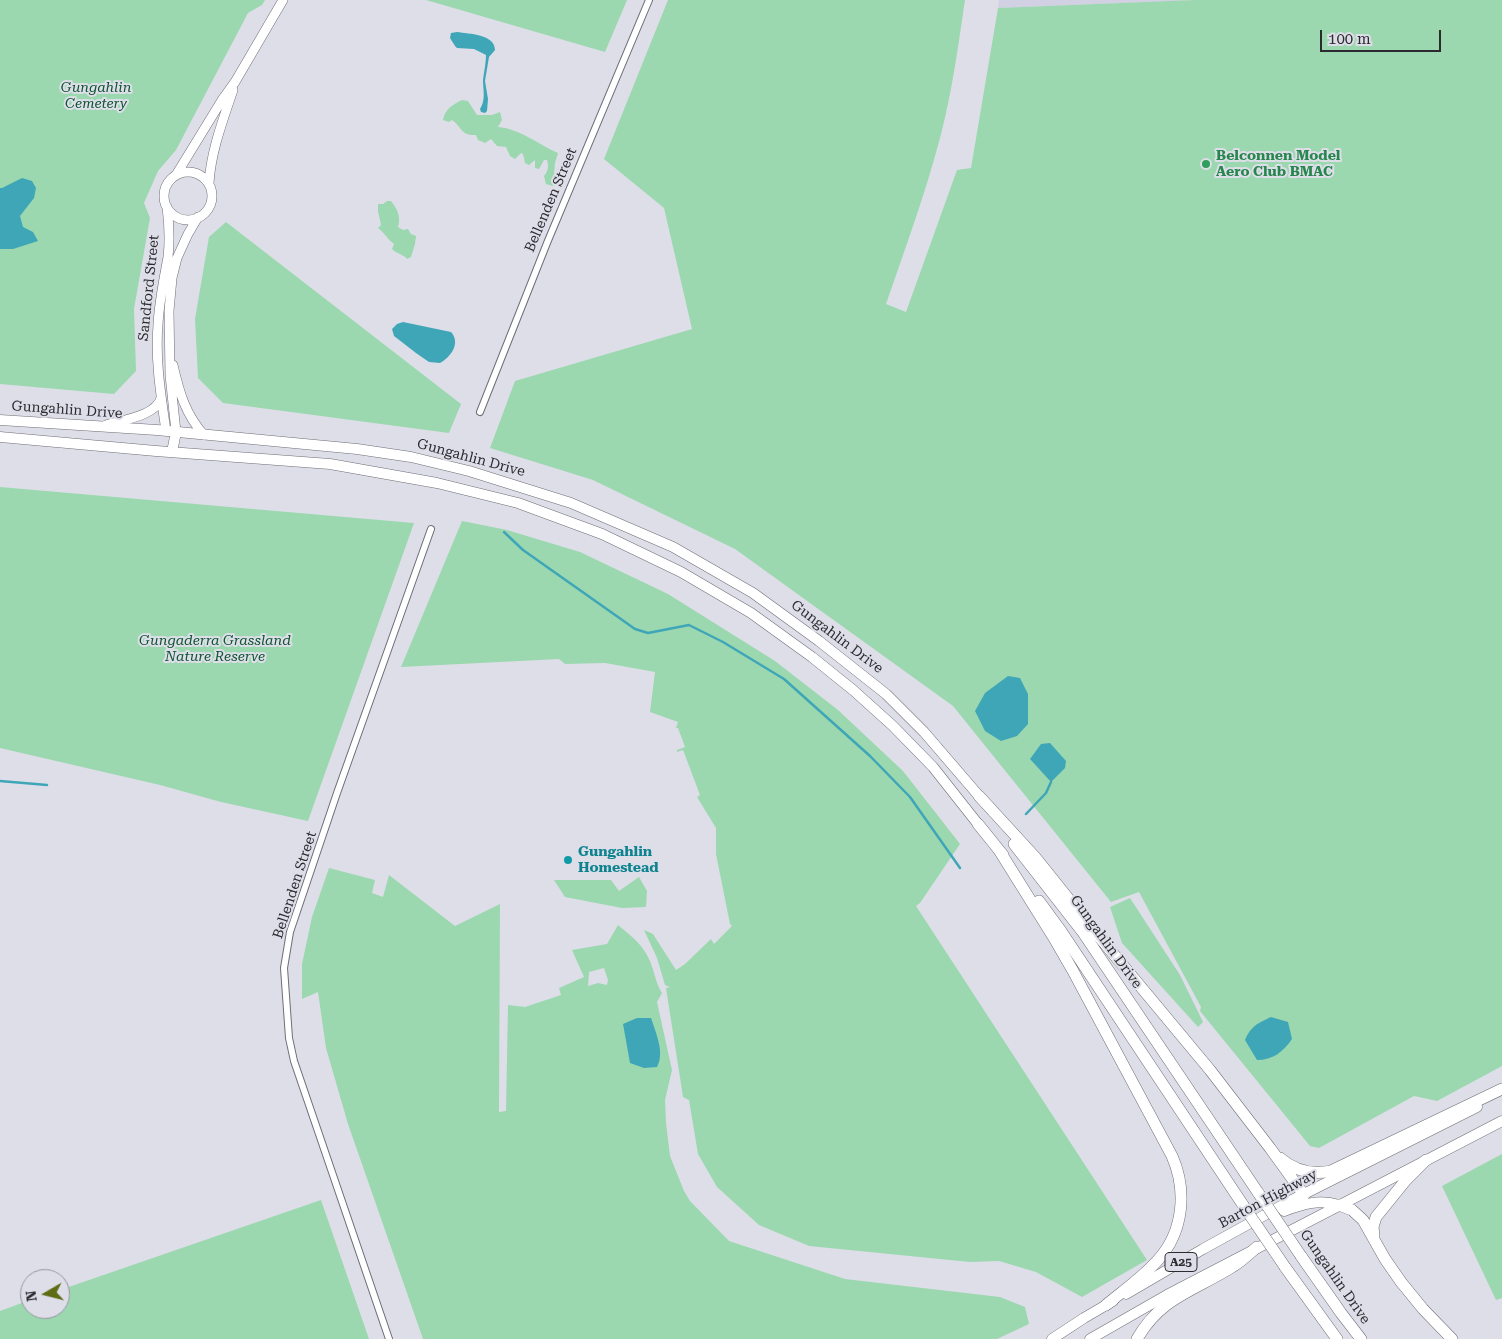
<!DOCTYPE html>
<style>
body{margin:0}
#map{position:relative;width:1502px;height:1339px;overflow:hidden;background:#dedee9;font-family:"Roboto Serif",serif}
canvas{display:block}
.north{position:absolute;left:20px;top:1269px;width:50px;height:50px;box-sizing:border-box;background:#dedee9;border:1px solid #96969f;border-radius:50%;rotate:262deg;font-size:14px;font-weight:700;line-height:20px;text-align:center;color:#2b2b2f}
.north::after{content:'';display:block;margin:auto;width:18px;height:22px;background:#606c14;clip-path:polygon(50% 0,100% 100%,50% 72%,0 100%)}
.scale{position:absolute;left:1320px;top:30px;width:121px;height:22px;box-sizing:border-box;border:2px solid #2b2b2f;border-top:0;padding-left:6px;font-size:15px;line-height:18px;white-space:nowrap;color:#2b2b2f;-webkit-text-stroke:4px #dedee9;paint-order:stroke}
</style>
<div id="map">
<canvas width="1502" height="1339"></canvas>
<div class="north">N</div>
<div class="scale">100 m</div>
</div>
<script>
const ctx = document.querySelector('canvas').getContext('2d');
ctx.lineJoin = 'round';
function fillPath(path, color) {
  ctx.fillStyle = color;
  ctx.fill(path, 'evenodd');
}
function trace(path, color, width, dash) {
  ctx.strokeStyle = color;
  ctx.lineWidth = width;
  ctx.lineCap = dash ? 'butt' : 'round';
  ctx.setLineDash(dash || []);
  ctx.stroke(path);
}
function label(font, color, halo, rows, align = 'center') {
  ctx.font = font + ' "Roboto Serif",serif';
  ctx.lineWidth = 4;
  ctx.setLineDash([]);
  ctx.textBaseline = 'middle';
  ctx.strokeStyle = halo;
  ctx.fillStyle = color;
  for (const [text, x, y, turn = 0] of rows) {
    ctx.save();
    ctx.translate(x, y);
    ctx.rotate((+turn || 0) * Math.PI / 180);
    ctx.textAlign = isNaN(turn) ? turn : align;
    if (halo) ctx.strokeText(text, 0, 0);
    ctx.fillText(text, 0, 0);
    ctx.restore();
  }
}
const built = new Path2D(`
 M999 0H1199L998 8Z`);
const green = new Path2D(`
 M0 0H265L262 5 248 13 176 150 158 171 144 203 150 218 134 309 136 371 114 394 0 384Z
 M426 0H627L605 52Z
 M668 0H965C958 47 952 93 940 138 925 195 905 249 886 304L906 312 957 170 971 168 998 8 1195 0H1502V1066L1437 1101 1414 1096 1319 1148 1310 1146 1200 1011 1201 1007 1139 892 1111 902 953 706 735 549 593 480 490 448 515 381 692 329 664 208 604 159Z
 M462 100 468 101 477 115H492L500 112 502 120 498 127C520 129 538 144 558 153L555 163 553 186 546 184 544 176C548 171 549 166 547 160H544L539 169 535 168V160L529 165 525 163 523 154 521 153 515 159 510 156 506 147 497 146 491 139 485 143 478 140 476 135C461 136 462 127 452 120L449 122 443 120C445 109 452 105 462 100Z
 M387 201H391C398 210 401 217 398 227L403 230 408 229 411 234 416 236 415 244 411 257 407 259C403 254 397 254 392 249L394 244C387 239 385 233 378 228L381 225 378 211V204H383Z
 M226 222 461 404 449 433 223 403 198 378 195 319 209 237Z
 M0 487 414 523 308 821 221 802 160 785 0 748Z
 M462 521 507 530 580 552 668 594 775 661 838 710 903 771 960 844 920 903 916 906 1147 1260 1082 1297 1036 1272 999 1261 970 1262 809 1246 759 1225 717 1187 698 1154 689 1100 683 1097 666 988 670 987 665 985 657 958 644 930 653 934 676 970 685 964 711 939 714 944 732 926 730 924 716 854V828L697 797 700 795 683 750 677 752V750L685 747 678 728H676L678 722 650 712 655 672 605 663 565 664 559 659 401 667Z
 M329 868 375 880 372 893 383 897 389 875 455 926 500 904 499 1112 506 1111 508 1005 525 1007 561 995 559 988 584 977 572 950 607 944 618 925C629 934 642 944 648 957 654 968 655 982 662 993L657 1002 672 1070 665 1100 666 1123 670 1156 684 1191 690 1201 729 1241 845 1279 1000 1297 1025 1307 1029 1324 997 1339H423L348 1124 326 1048 318 992 302 999V964L312 917ZM604 968 608 980 607 985 598 983 588 986 589 972Z
 M639 877 647 891 646 907 622 908 565 897 554 880H611L619 891Z
 M1130 898 1180 975 1203 1022 1198 1027 1122 943 1110 907Z
 M1502 1154V1298L1496 1300 1442 1186Z
 M321 1200 369 1339H0V1311L30 1300V1309H60V1290Z`);
const water = new Path2D(`
 M457 32C469 34 495 34 495 50L489 57 485 81 488 99 487 111 485 113 481 112 480 109C486 100 483 90 483 80 484 71 486 63 486 55L474 49 457 48 455 46 450 38 451 33Z
 M22 178 32 181 36 188 34 198 20 216 23 227 33 232 38 241 13 249H0V188H2Z
 M403 322 451 332C461 343 451 357 440 363L429 362 416 353 394 336 392 329 397 324Z
 M1008 676 1020 678 1028 694V724L1017 736 1001 741 985 731 975 711 985 693Z
 M1050 743 1066 761 1065 768 1051 782 1030 759 1041 744Z
 M1271 1017 1288 1022 1292 1039C1283 1052 1273 1060 1257 1060L1245 1040C1251 1026 1258 1023 1271 1017Z
 M637 1018H651C656 1033 665 1053 657 1067L644 1068 630 1063 623 1024Z`);
const stream = new Path2D(`
 M504 532 523 550 635 629 648 633 689 625 723 642 784 679 870 756 910 797 960 868
 M0 781 47 785
 M1026 814 1046 793 1051 782`);
const minor = new Path2D(`
 M480 412 547 243 649 0
 M389 1339 294 1061 289 1038 284 968 290 932 337 793 431 529`);
const secondary = new Path2D(`
 M164 196a24 24 0 1 1 48 0a24 24 0 1 1-48 0Z
 M176 175 222 100 235 82 283 0
 M209 183C211 151 223 120 233 90
 M173 365C179 391 185 414 204 435
 M106 425C122 420 156 416 161 398
 M166 431C161 396 155 360 158 325 159 302 164 279 168 257 170 240 169 223 167 207
 M176 432 170 375 169 311 172 278 177 258 188 234 198 217`);
const primary = new Path2D(`
 M0 420 157 430 357 449 411 457 469 471 571 503 673 547 753 593 819 641 886 694 924 732 979 796
 M0 437 156 451 330 464 437 483 518 503 602 534 681 572 751 613 812 657 853 690 893 726 933 767 978 824
 M172 452 176 432`);
const trunk = new Path2D(`
 M1284 1211C1303 1204 1319 1199 1339 1205
 M1126 1294 1203 1249 1292 1200 1477 1107
 M1052 1339 1084 1318 1113 1301
 M1090 1339 1167 1295 1502 1121`);
const motorway = new Path2D(`
 M979 796 1035 857 1091 927 1210 1070 1270 1148 1304 1195
 M978 824 1003 855
 M1014 844 1082 931 1259 1194
 M999 850 1054 938 1073 971 1172 1156C1187 1190 1184 1231 1158 1260 1143 1277 1123 1291 1106 1305
 M1039 901 1061 931 1243 1205
 M1280 1158C1295 1171 1312 1175 1331 1171L1502 1089
 M1339 1205 1352 1210 1363 1220 1385 1259 1401 1282 1423 1309 1452 1339
 M1374 1236 1373 1227 1376 1217 1406 1180 1426 1160
 M1301 1256 1341 1313 1361 1339
 M1285 1267 1337 1339
 M1137 1339C1161 1297 1194 1291 1232 1267 1241 1262 1249 1254 1257 1247`);
const motorwayBridge = new Path2D(`
 M1259 1194 1301 1256
 M1243 1205 1285 1267`);
const markers = [
 [1206,164,5,"#2e9e5b"],
 [568,860,5,"#0f9aa8"]
];
const shields = [
 [1181,1262,32]
];
const shieldNames = [
 ["A25",1181,1262]
];
const parkNames = [
 ["Gungahlin",96,88],
 ["Cemetery",96,104],
 ["Gungaderra Grassland",215,641],
 ["Nature Reserve",215,657]
];
const leisureNames = [
 ["Belconnen Model",1216,156],
 ["Aero Club BMAC",1216,172]
];
const streetNames = [
 ["Bellenden Street",551,200,-67],
 ["Sandford Street",149,288,-84],
 ["Gungahlin Drive",67,410,4],
 ["Gungahlin Drive",471,458,15],
 ["Gungahlin Drive",837,637,37],
 ["Bellenden Street",295,885,-72],
 ["Gungahlin Drive",1106,942,54],
 ["Barton Highway",1268,1199,-28],
 ["Gungahlin Drive",1335,1277,55]
];
const cultureNames = [
 ["Gungahlin",578,852],
 ["Homestead",578,868]
];
fillPath(built, '#d1d1e3');
fillPath(green, '#9bd8af');
fillPath(water, '#3fa6b8');
trace(stream, '#3fa6b8', 2.5);
trace(minor, '#6d6d76', 8);
trace(secondary, '#6d6d76', 10);
trace(primary, '#6d6d76', 11);
trace(trunk, '#6d6d76', 11);
trace(motorway, '#6d6d76', 12);
trace(minor, '#fff', 6);
trace(secondary, '#fff', 9);
trace(primary, '#fff', 10);
trace(trunk, '#fff', 10);
trace(motorway, '#fff', 11);
trace(motorwayBridge, '#6d6d76', 12, []);
trace(motorwayBridge, '#fff', 11);
for (const [x, y, r, color] of markers) {
  const dot = new Path2D();
  dot.arc(x, y, r, 0, 2 * Math.PI);
  ctx.fillStyle = color;
  ctx.fill(dot);
  trace(dot, '#dedee9', 2);
}
for (const [x, y, w] of shields) {
  const box = new Path2D();
  box.roundRect(x - w / 2, y - 9.5, w, 19, 4);
  ctx.fillStyle = '#dedee9';
  ctx.fill(box);
  trace(box, '#2b2b2f', 1);
}
label('bold 12px', '#2b2b2f', null, shieldNames);
label('italic 14px', '#0c532f', '#dedee9', parkNames);
label('bold 14px', '#27864d', '#dedee9', leisureNames, 'left');
label('14px', '#2b2b2f', '#dedee9', streetNames);
label('bold 14px', '#0d838f', '#dedee9', cultureNames, 'left');
</script>
